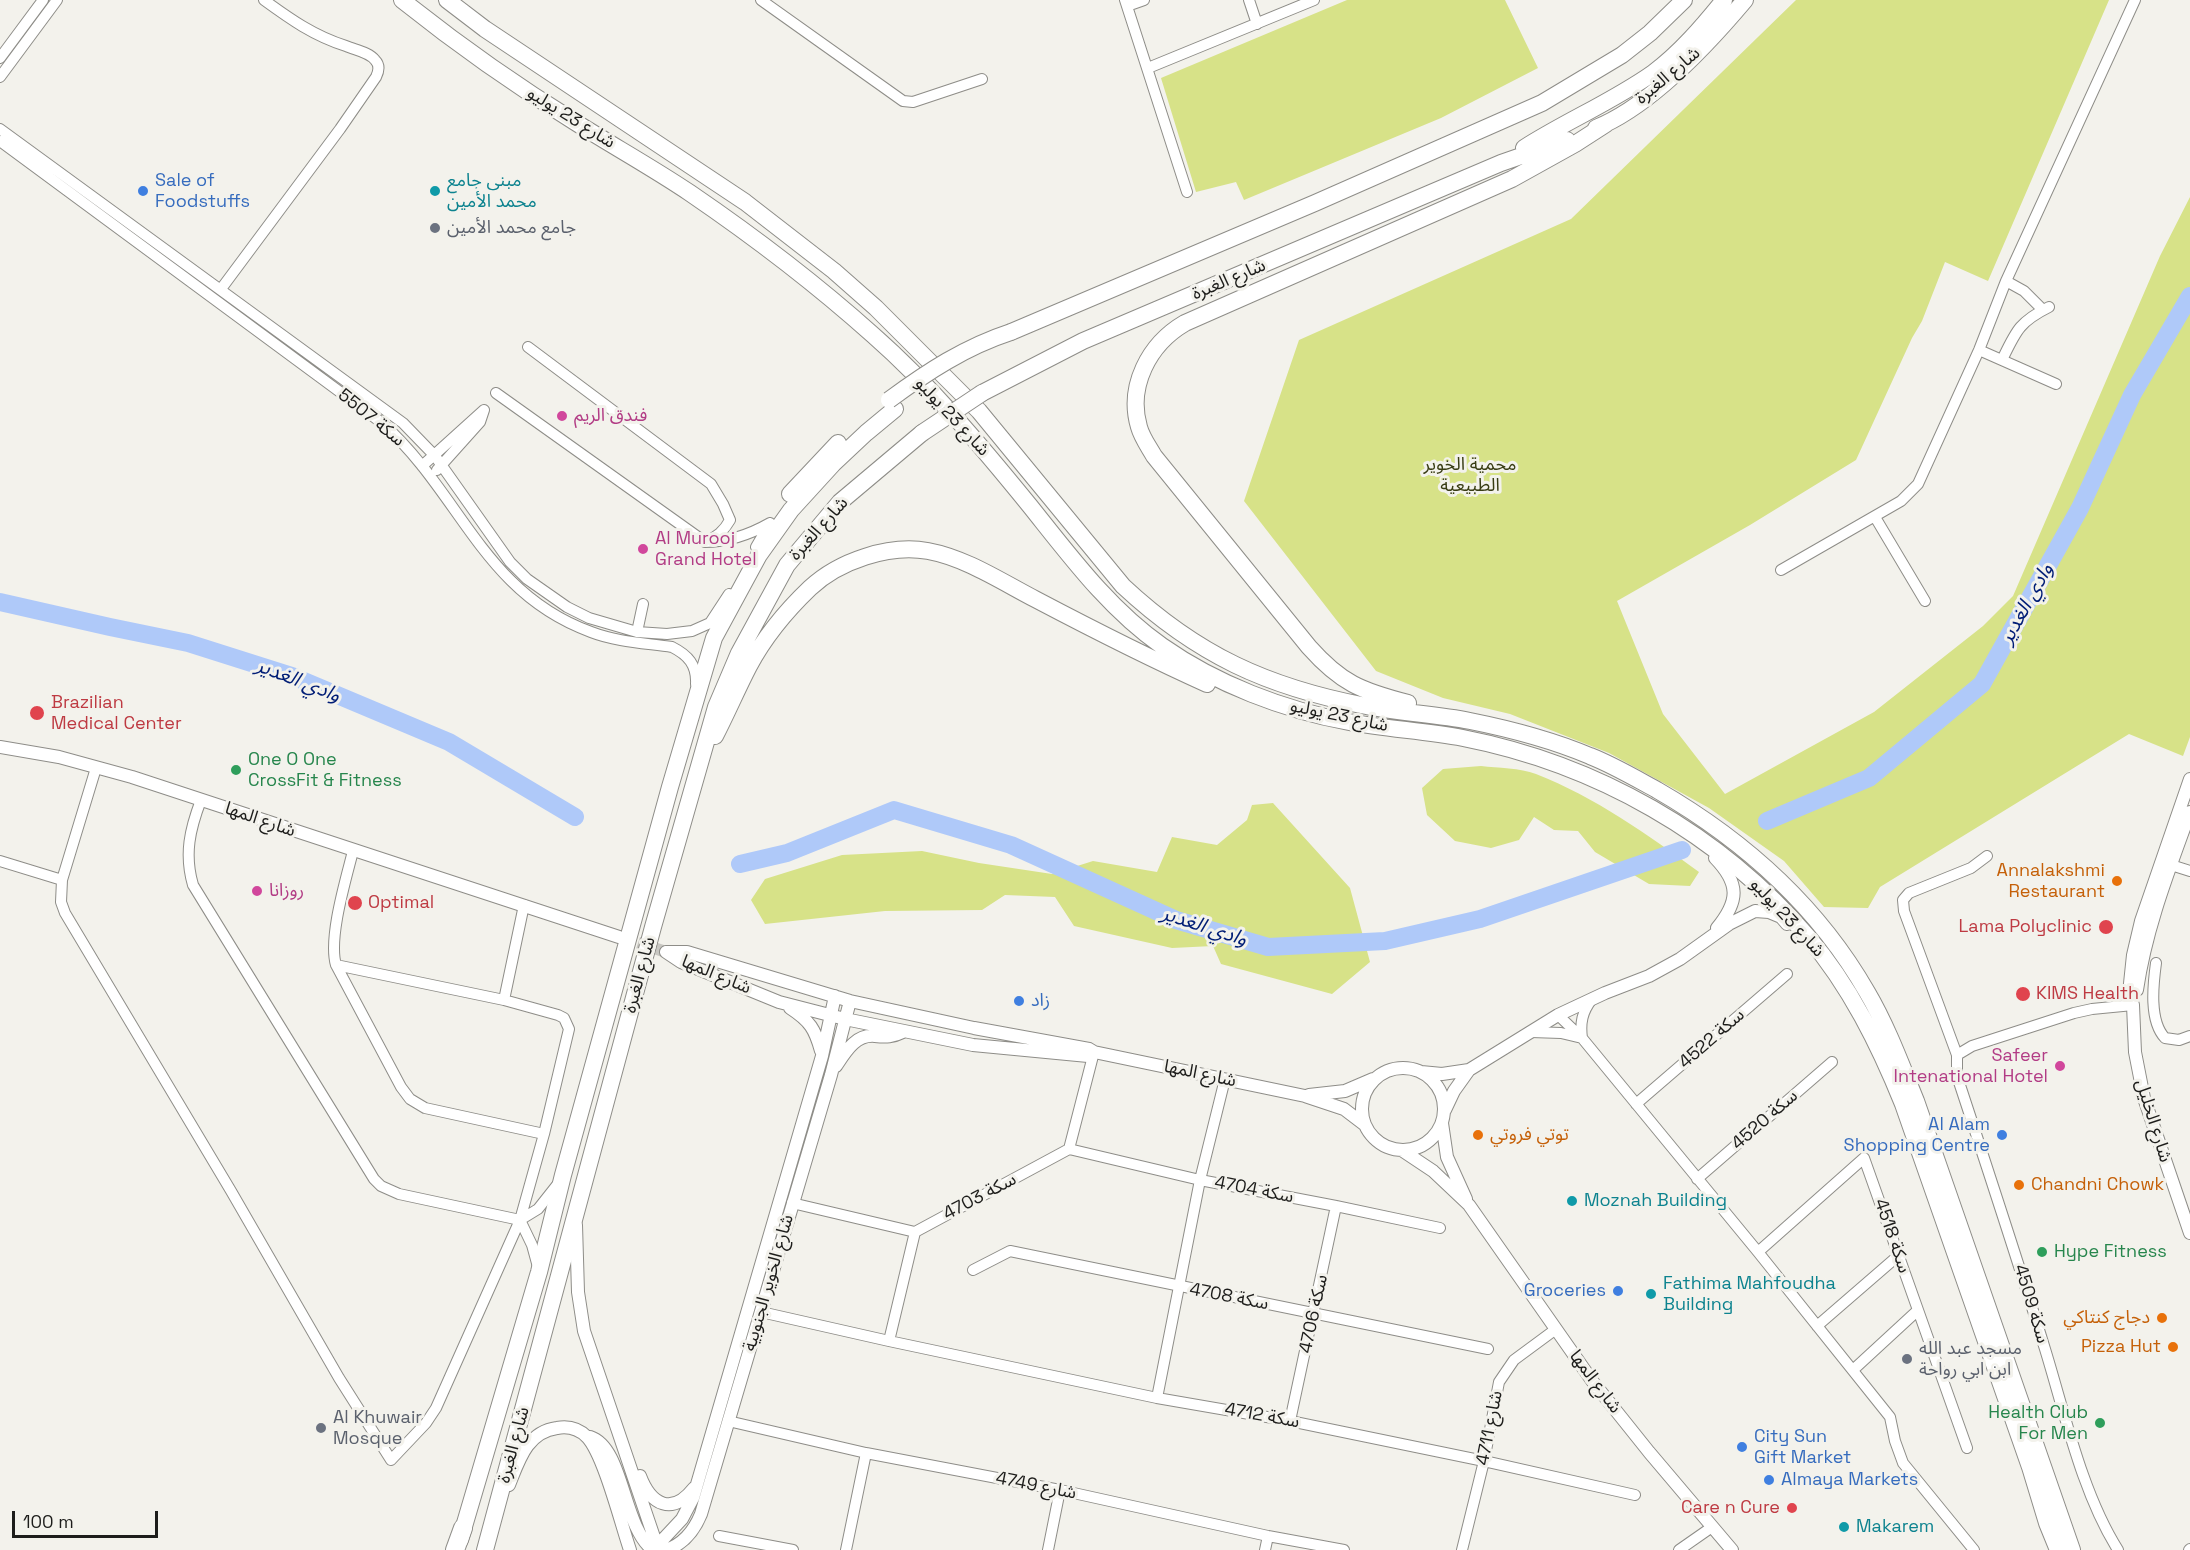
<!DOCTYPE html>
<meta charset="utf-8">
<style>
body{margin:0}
#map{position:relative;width:2190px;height:1550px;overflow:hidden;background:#f3f2ec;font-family:"Space Grotesk",sans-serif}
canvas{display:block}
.scale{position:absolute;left:12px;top:1511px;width:146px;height:27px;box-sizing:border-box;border:3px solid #1d1d1b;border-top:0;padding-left:8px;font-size:18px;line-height:21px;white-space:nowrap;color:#1d1d1b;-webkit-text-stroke:4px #f3f2ec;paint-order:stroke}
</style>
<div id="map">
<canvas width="2190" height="1550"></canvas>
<div class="scale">100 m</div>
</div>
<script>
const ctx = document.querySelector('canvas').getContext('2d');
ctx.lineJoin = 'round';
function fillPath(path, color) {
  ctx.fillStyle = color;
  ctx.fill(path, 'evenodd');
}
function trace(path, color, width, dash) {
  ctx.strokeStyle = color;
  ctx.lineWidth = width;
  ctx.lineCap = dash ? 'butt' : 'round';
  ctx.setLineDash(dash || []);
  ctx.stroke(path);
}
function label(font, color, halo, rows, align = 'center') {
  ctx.font = font + ' "Space Grotesk","Noto Sans Arabic",sans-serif';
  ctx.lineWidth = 6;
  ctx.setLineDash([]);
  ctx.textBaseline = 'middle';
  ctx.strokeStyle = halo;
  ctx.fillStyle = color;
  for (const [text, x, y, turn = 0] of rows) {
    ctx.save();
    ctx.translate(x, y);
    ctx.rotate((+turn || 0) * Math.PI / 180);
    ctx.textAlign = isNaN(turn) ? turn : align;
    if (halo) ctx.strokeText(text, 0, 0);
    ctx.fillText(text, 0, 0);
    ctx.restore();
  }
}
const green = new Path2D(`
 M1347 0H1505L1538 68 1441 118 1244 200 1236 182 1196 192 1161 78Z
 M1796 0H2109L1988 281 1945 262 1922 321 1912 338 1856 460 1750 525 1617 601 1663 714 1725 794 1874 712 1983 626 2013 596 2160 256 2190 197V737L2183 756 2129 734 1880 887 1868 908 1824 907 1784 861 1709 808 1609 753 1510 714 1443 698 1376 671 1244 501 1299 340 1571 219Z
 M1481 766C1498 768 1520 768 1536 774 1595 797 1648 835 1699 872L1690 886 1649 884 1595 852 1578 831 1554 830 1534 817 1519 840 1491 848 1455 841 1427 815 1422 788 1443 769Z
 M1273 803 1350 888 1370 962 1332 994 1221 964 1213 946 1172 948 1074 926 1055 897 1005 895 982 910 885 911 765 924 751 900 765 879 842 855 922 851 979 863 1052 874 1093 861 1157 872 1172 837 1217 845 1247 820 1252 805Z`);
const river = new Path2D(`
 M0 602 110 627 188 643 292 676 449 742 575 817
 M1767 821 1869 778 1982 684 2080 508 2132 395 2190 296
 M740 864 787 853 894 810 1011 845 1176 920 1268 947 1385 941 1480 919 1682 850`);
const tertiaryTunnel = new Path2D(`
 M621 937 666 952`);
const minor = new Path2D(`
 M761 0 903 101 913 102 982 79
 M1125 0 1187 192
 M1249 0 1257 24
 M1127 6 1144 0
 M0 58 43 0
 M1148 68 1314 0
 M0 77 57 0
 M0 129 403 423 435 456 510 562 527 579 567 607 589 618 637 632 667 634 692 631 710 623 729 594
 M0 141 382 423C461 493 483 593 591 632 617 642 645 643 672 647 688 655 697 665 696 684
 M2006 281 2024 291 2043 310
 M221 289 340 129 376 77C379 71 380 65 375 60 369 52 355 50 346 46 314 36 290 19 264 0
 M528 347 711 484 723 504 730 520C724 531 717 537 705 542
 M1979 350 2056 384
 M2002 360C2016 331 2019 322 2049 307
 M496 393 705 542C729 542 749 535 770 523
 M422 466 484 410
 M437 470 480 422 484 410
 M1875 517 1925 601
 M756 547 770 523
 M1781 570 1901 501 1918 484 1979 350 2006 281 2135 0
 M637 632 643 604
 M96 768 62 880 61 902 65 913 231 1191 339 1378 391 1460 426 1423 436 1408 520 1220 544 1134 569 1029 564 1018 558 1015 504 1000 336 965
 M201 800C190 829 184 854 193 885L374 1179 381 1186 399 1194 520 1220 538 1209 557 1185
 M353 851C346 879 328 938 336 965L401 1087 410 1099 425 1108 544 1134
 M1987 856 1971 868 1909 893 1903 900 1904 911 1957 1055V1076C1987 1167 2017 1258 2045 1349 2065 1414 2082 1493 2118 1550
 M0 861 62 880
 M2171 865 2190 871
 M2156 963C2153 985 2149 1021 2165 1038L2179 1040 2190 1036
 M504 1000 524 905
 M1558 1015 1582 1038 1758 1252 1890 1417 1895 1441 1903 1463 1974 1550
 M1531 1032 1561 1033 1582 1038C1580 1023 1582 1012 1592 999
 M1957 1055 1972 1046 2074 1013 2092 1009 2133 1005
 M1636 1104 1787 974
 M1069 1149 1200 1180 1336 1206 1440 1228
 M1697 1179 1832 1062
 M792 1203 915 1232 1069 1149 1094 1052
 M520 1220 532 1245 538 1267
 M1758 1252 1864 1158 1967 1448
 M973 1270 1010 1251 1488 1349
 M761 1312 889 1341 1157 1398 1290 1421 1484 1461 1635 1495
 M1817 1326 1899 1255
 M889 1341 915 1232
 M1853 1370 1917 1311
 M1157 1398 1200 1180 1225 1079
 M728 1421 866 1453 1060 1490 1268 1536 1344 1550
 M1290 1421 1336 1206
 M719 1536 793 1550
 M846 1550 866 1453
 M1048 1550 1060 1490
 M1265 1550 1268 1536
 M1462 1550 1484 1461 1499 1382 1514 1360 1556 1329
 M1679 1550 1712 1527
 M2189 1550 2190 1549`);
const tertiary = new Path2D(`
 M0 747 59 757 132 777 619 937
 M2190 779 2141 921 2133 955 2129 993 2133 1005 2135 1052 2144 1098 2190 1233
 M1715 858C1740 884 1739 901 1717 928
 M666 952H687L850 1001 974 1028 1089 1049 1094 1052 1305 1096 1344 1109 1365 1125
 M666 952 681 962 779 1002 845 1019 973 1045 1088 1056 1091 1055
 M2137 990C2146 928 2169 870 2190 812
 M790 1008C810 1021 815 1029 821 1051
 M836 1066C846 1051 856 1034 875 1036 886 1037 893 1037 903 1032
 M1362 1109a41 41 0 1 1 82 0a41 41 0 1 1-82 0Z
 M1421 1072 1442 1074 1469 1070 1558 1015 1605 993 1649 976 1680 959 1729 924 1755 911 1769 912 1781 917 1787 924
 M1309 1095 1345 1091 1373 1079
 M1445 1110 1454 1091 1469 1070
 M1442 1123 1447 1157 1466 1199
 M1403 1151 1433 1171 1469 1205 1593 1382 1649 1452 1732 1550
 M576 1225 578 1292 584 1331 658 1549
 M590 1437C624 1448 622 1526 653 1550
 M640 1476C651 1505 672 1516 694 1488
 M509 1485C519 1460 527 1432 557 1428 568 1426 579 1429 587 1437 604 1455 621 1524 630 1550
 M653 1550 682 1519 693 1498 822 1056 835 996
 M666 1550C684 1544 694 1531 701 1514L831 1075 850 1001`);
const primary = new Path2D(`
 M402 0C457 44 515 85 575 122 613 146 653 168 690 193 753 236 816 284 873 335 931 386 982 447 1030 506 1070 556 1109 609 1162 646 1216 684 1284 710 1349 722 1387 729 1426 731 1463 738 1596 764 1720 834 1808 937 1850 986 1879 1045 1903 1104L2030 1467 2047 1523 2058 1550
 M447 0 485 29 745 202 834 271 876 308 979 411 1123 586C1197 655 1267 687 1366 706 1400 713 1435 714 1470 721 1510 729 1552 740 1590 756 1613 765 1635 778 1657 790 1742 839 1817 905 1867 992 1887 1026 1901 1064 1916 1101L2072 1550
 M1596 128C1650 106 1708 44 1745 0
 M1524 148C1566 121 1612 102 1653 73 1680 53 1703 26 1724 0
 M1011 332 1315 203 1542 103 1622 55 1650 33 1684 0
 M982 393 1083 341 1501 163 1567 140
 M790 494 838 443
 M1408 703C1361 691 1341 683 1309 647L1154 456C1149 447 1142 438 1139 427 1127 386 1149 344 1185 323L1512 179 1575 144 1606 124
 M715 736C727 713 737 689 749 666 764 638 787 610 810 588 839 561 889 544 928 551 966 558 1002 582 1035 599 1092 629 1149 658 1207 684
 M460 1540 539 1272 563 1175 670 787 714 638 759 555 791 510 833 464 866 433 895 409
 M485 1550 653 927 716 707 739 653 787 565 840 502 922 433`);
const motorway = new Path2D(`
 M455 1550 463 1528`);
const primaryBridge = new Path2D(`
 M889 400C927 372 965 347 1011 332
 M922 433 982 393`);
const markers = [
 [143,191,6,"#3f7fe0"],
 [435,191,6,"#0f9aa8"],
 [435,228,6,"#6b7280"],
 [562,416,6,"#d1479c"],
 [643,549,6,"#d1479c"],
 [37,713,8,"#e0444e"],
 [236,770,6,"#2e9e5b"],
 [2117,881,6,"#e8710a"],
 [257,891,6,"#d1479c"],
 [355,903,8,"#e0444e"],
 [2106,927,8,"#e0444e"],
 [2023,994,8,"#e0444e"],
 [1019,1001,6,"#3f7fe0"],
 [2060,1066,6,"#d1479c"],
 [1478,1135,6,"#e8710a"],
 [2002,1135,6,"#3f7fe0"],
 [2019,1185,6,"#e8710a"],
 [1572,1201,6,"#0f9aa8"],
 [2042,1252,6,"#2e9e5b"],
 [1618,1291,6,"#3f7fe0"],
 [1651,1294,6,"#0f9aa8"],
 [2162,1318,6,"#e8710a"],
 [2173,1347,6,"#e8710a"],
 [1907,1359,6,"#6b7280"],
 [2100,1423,6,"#2e9e5b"],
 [321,1428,6,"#6b7280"],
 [1742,1447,6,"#3f7fe0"],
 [1769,1480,6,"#3f7fe0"],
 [1792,1508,6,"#e0444e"],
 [1844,1527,6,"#0f9aa8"]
];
const streetNames = [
 ["شارع الغبرة",1668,76,-40],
 ["شارع 23 يوليو",571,118,32],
 ["شارع الغبرة",1229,280,-23],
 ["شارع 23 يوليو",952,417,47],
 ["سكة 5507",371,418,39],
 ["شارع الغبرة",819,529,-48],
 ["شارع 23 يوليو",1339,716,12],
 ["شارع المها",260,820,19],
 ["شارع 23 يوليو",1787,918,47],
 ["شارع الغبرة",640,975,-75],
 ["شارع المها",716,975,23],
 ["سكة 4522",1712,1039,-41],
 ["شارع المها",1200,1074,12],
 ["سكة 4520",1765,1120,-41],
 ["شارع الخليل",2153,1121,73],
 ["سكة 4704",1254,1190,11],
 ["4703 سكة",980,1197,-28],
 ["سكة 4518",1892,1236,71],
 ["شارع الخوير الجنوبية",769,1283,-74],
 ["سكة 4708",1229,1297,11],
 ["سكة 4509",2031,1304,73],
 ["4706 سكة",1314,1314,-78],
 ["شارع المها",1595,1382,53],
 ["سكة 4712",1262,1416,10],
 ["4711 شارع",1490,1428,-79],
 ["شارع الغبرة",514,1445,-75],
 ["4749 شارع",1036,1486,11]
];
const shopNames = [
 ["Sale of",155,181],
 ["Foodstuffs",155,202],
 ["زاد",1031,1001],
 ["Al Alam",1990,1125,"right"],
 ["Shopping Centre",1990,1146,"right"],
 ["Groceries",1606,1291,"right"],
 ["City Sun",1754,1437],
 ["Gift Market",1754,1458],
 ["Almaya Markets",1781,1480]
];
const cultureNames = [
 ["مبنى جامع",447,181],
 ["محمد الأمين",447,202],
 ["Moznah Building",1584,1201],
 ["Fathima Mahfoudha",1663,1284],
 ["Building",1663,1305],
 ["Makarem",1856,1527]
];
const worshipNames = [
 ["جامع محمد الأمين",447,228],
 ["مسجد عبد الله",1919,1349],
 ["ابن ابي رواحة",1919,1370],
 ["Al Khuwair",333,1418],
 ["Mosque",333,1439]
];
const hotelNames = [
 ["فندق الريم",574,416],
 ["Al Murooj",655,539],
 ["Grand Hotel",655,560],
 ["روزانا",269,891],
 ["Safeer",2048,1056,"right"],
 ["Intenational Hotel",2048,1077,"right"]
];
const parkNames = [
 ["محمية الخوير",1470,465],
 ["الطبيعية",1470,486]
];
const healthNames = [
 ["Brazilian",51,703],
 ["Medical Center",51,724],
 ["Optimal",368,903],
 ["Lama Polyclinic",2092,927,"right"],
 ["KIMS Health",2036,994],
 ["Care n Cure",1780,1508,"right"]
];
const leisureNames = [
 ["One O One",248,760],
 ["CrossFit & Fitness",248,781],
 ["Hype Fitness",2054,1252],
 ["Health Club",2088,1413,"right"],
 ["For Men",2088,1434,"right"]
];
const foodNames = [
 ["Annalakshmi",2105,871],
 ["Restaurant",2105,892],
 ["توتي فروتي",1490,1135,"left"],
 ["Chandni Chowk",2031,1185,"left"],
 ["دجاج كنتاكي",2150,1318],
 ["Pizza Hut",2161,1347]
];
const waterNames = [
 ["وادي الغدير",2027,604,-61],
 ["وادي الغدير",298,681,21],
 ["وادي الغدير",1204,927,18]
];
fillPath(green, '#d7e288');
trace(river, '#afc9f9', 18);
trace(tertiaryTunnel, '#c8c7c2', 12, [12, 6]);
trace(minor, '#8e8d88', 12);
trace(tertiary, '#8e8d88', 14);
trace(primary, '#8e8d88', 18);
trace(motorway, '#8e8d88', 20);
trace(minor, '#fff', 10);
trace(tertiary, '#fff', 12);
trace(primary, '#fff', 16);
trace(motorway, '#fff', 18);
trace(primaryBridge, '#8e8d88', 18, []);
trace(primaryBridge, '#fff', 16);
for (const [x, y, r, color] of markers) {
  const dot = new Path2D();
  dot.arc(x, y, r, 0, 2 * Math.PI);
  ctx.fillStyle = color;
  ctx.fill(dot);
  trace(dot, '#f3f2ec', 2);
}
label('18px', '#1d1d1b', '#f3f2ec', streetNames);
label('18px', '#366cbe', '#f3f2ec', shopNames, 'left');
label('18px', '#0d838f', '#f3f2ec', cultureNames, 'left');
label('18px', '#5b616d', '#f3f2ec', worshipNames, 'left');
label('18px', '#b23c85', '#f3f2ec', hotelNames, 'left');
label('18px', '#393d14', '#f3f2ec', parkNames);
label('18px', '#be3a42', '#f3f2ec', healthNames, 'left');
label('18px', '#27864d', '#f3f2ec', leisureNames, 'left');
label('18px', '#c56008', '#f3f2ec', foodNames, 'right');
label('italic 20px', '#001d76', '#f3f2ec', waterNames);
</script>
